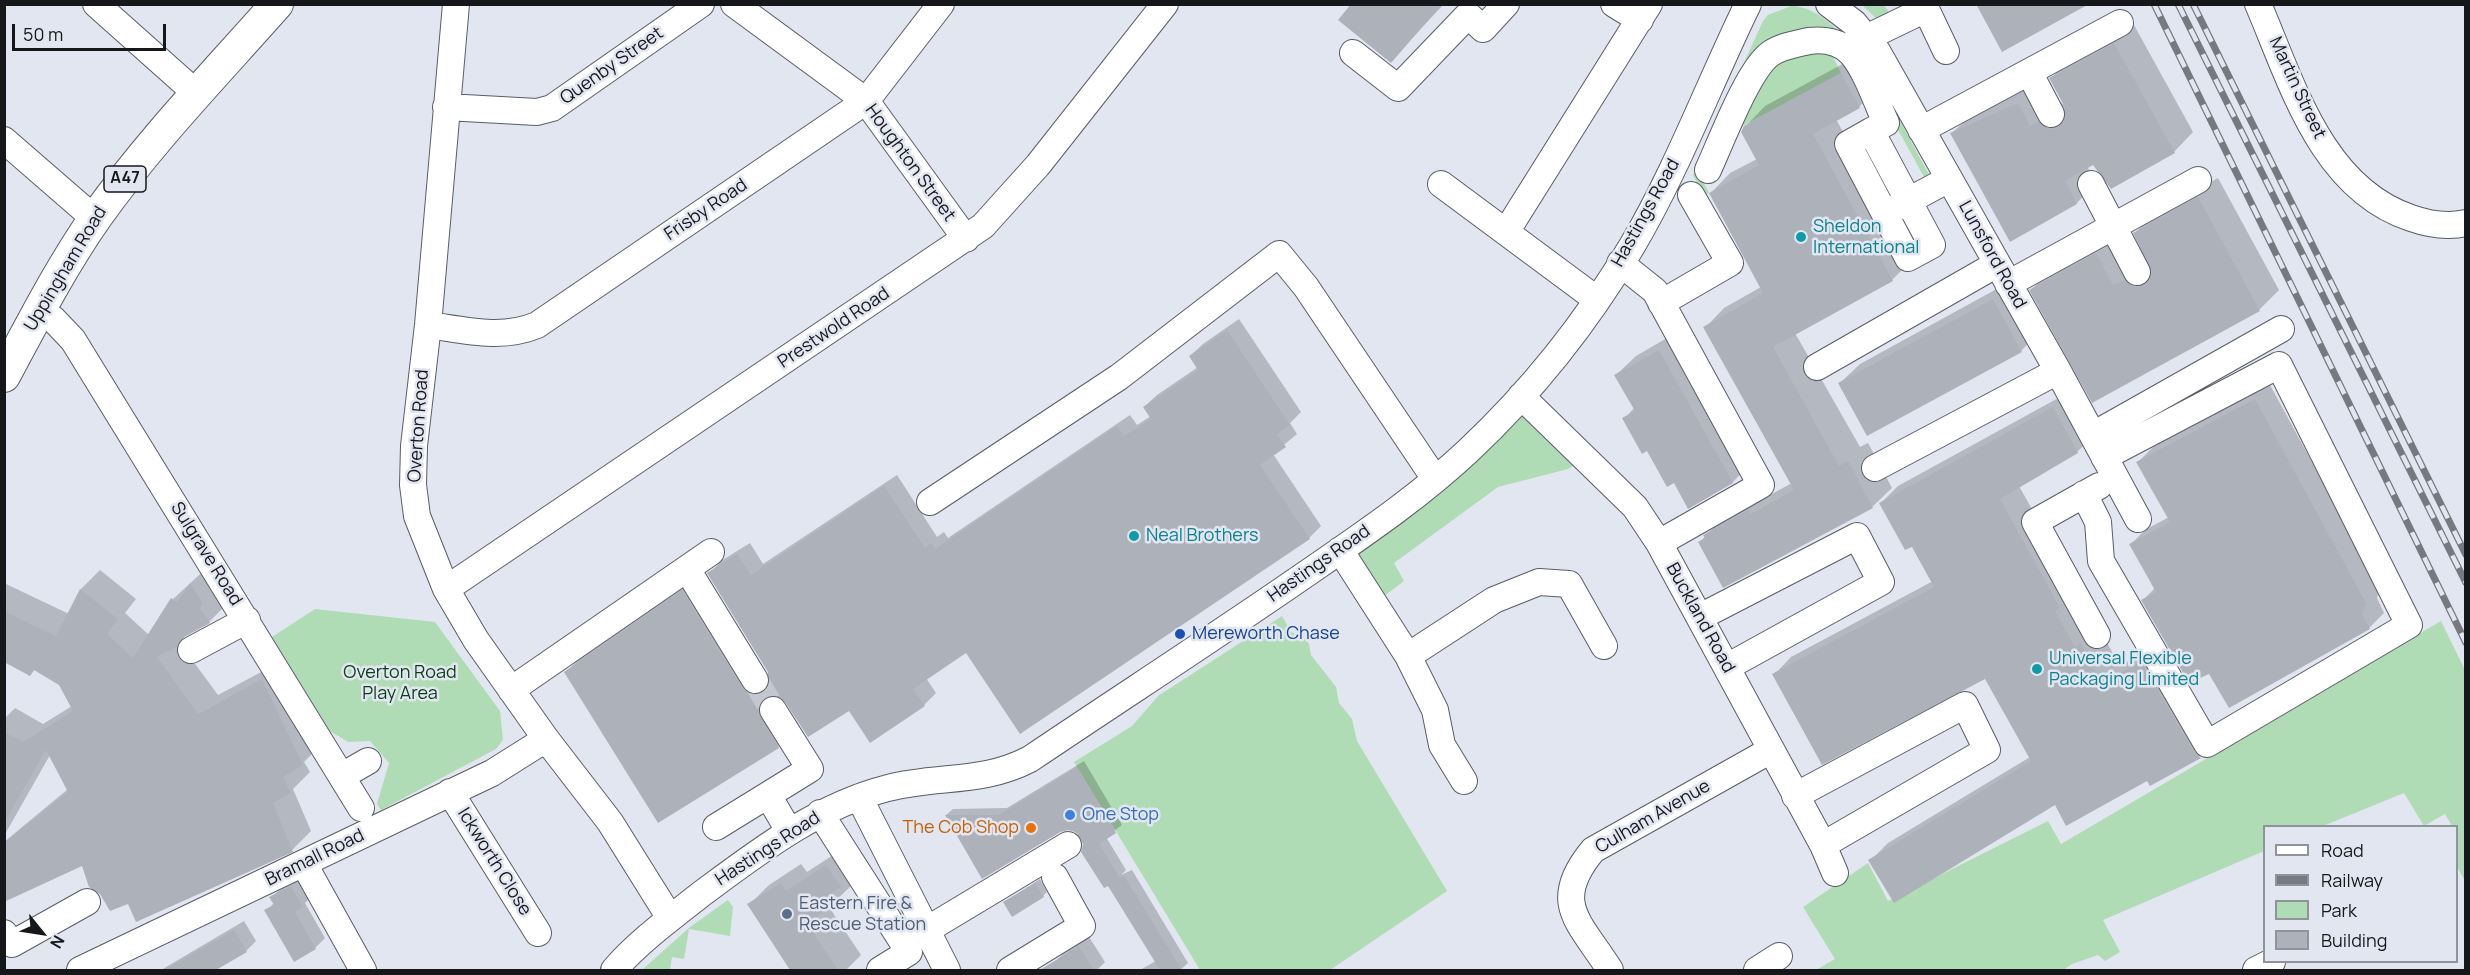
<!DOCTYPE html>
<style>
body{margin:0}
#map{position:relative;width:2470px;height:975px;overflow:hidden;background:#e2e6f0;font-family:Manrope,sans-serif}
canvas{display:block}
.frame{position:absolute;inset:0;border:6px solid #16171b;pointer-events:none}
.legend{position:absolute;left:2263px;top:825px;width:195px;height:138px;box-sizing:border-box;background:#e2e6f0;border:2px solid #90939b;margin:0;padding:8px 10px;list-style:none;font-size:18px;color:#16171b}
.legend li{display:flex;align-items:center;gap:12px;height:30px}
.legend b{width:30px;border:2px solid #90939b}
.north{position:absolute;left:12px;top:903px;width:60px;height:60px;-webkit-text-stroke:4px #e2e6f0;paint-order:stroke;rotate:120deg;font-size:16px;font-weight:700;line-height:24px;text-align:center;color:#16171b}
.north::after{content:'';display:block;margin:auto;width:21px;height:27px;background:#16171b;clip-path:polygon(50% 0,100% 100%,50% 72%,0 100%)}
.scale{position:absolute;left:12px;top:24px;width:154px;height:27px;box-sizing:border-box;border:3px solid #16171b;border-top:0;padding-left:8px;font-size:18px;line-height:21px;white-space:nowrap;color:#16171b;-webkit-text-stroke:4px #e2e6f0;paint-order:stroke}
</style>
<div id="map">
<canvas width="2470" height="975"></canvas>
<div class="frame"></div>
<ul class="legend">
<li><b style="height:8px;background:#fff"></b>Road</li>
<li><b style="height:8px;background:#767980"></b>Railway</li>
<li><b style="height:16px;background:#b0dcb5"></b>Park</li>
<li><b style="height:16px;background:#adb1ba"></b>Building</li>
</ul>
<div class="north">N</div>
<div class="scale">50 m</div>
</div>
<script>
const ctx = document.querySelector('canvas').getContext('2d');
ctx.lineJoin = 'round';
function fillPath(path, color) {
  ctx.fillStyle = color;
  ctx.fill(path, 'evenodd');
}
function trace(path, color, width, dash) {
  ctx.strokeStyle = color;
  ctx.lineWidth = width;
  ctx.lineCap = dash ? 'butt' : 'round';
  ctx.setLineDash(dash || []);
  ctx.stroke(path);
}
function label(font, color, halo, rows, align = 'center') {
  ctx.font = font + ' Manrope,sans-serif';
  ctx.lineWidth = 5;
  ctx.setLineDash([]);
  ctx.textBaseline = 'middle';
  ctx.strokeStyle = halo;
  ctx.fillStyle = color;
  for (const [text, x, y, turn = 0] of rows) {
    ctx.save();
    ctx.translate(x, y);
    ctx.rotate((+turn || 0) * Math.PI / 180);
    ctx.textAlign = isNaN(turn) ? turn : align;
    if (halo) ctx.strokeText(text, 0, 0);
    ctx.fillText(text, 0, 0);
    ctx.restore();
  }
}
const green = new Path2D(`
 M1862 5H1884L1890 14 1879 21Z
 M1791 6C1848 6 1904 130 1929 174L1924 177 1858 57 1782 42 1699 174 1709 193 1704 196 1693 175 1763 21 1768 15Z
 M1830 51 1841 73 1739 128 1759 76 1792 52Z
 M1521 396 1584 458 1568 469 1498 487 1394 563 1404 581 1379 600 1340 550Z
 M315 609 435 622 500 711 503 740 496 749 381 810 377 804 389 763 370 741 348 742 330 731 272 637Z
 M1282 616 1291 632 1303 637 1309 644 1311 655 1336 687 1339 703 1352 719 1357 741 1447 891 1330 970H1200L1074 762 1132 726 1158 696 1243 641 1248 633 1262 629Z
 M2441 621 2465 670V881L2457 867 2456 826H2452L2445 814 2424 826 2404 793 2323 826H2264V851L2103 920 2120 952 2105 961 2098 955 2072 964 2063 970H1816L1835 959 1803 907 1868 863 1888 901 2048 821 2061 844Z
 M728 900 733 907 730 936 689 929 684 959 672 957 670 970H642L690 927Z`);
const shadow = new Path2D(`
 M1353 4H1444L1391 61Z
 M2134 25 2193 132 2174 152 2094 163 2087 166 2096 183 2077 203 2011 240 1952 133 1972 114 2038 84 2068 108 2051 78 2071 59Z
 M1861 54 1879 87 1859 107 1836 119 1912 260 1892 280 1795 333 1860 447 1868 443 1892 488 1872 507 1700 542 1724 516 1768 491 1770 495 1792 483 1705 328 1724 308 1761 287 1711 193 1730 173 1757 159 1745 127 1765 106Z
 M2218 178 2279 290 2259 310 2093 401 2031 290 2051 270 2116 234 2152 264 2135 233 2155 213Z
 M2013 280 2040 331 2021 351 1840 383 1860 364Z
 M1239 319 1301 412 1290 423 1297 434 1273 454 1321 526 1309 538 967 651 926 678 936 693 924 705 849 708 786 701 780 695H770L790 734 778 747 566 672 578 660 695 579 761 682H770L769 672 709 574 721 561 750 543 763 564 897 475 937 537 944 532 948 538 1130 415 1137 425 1151 416 1144 407 1157 395 1198 367 1190 356 1203 344Z
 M1679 331 1752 462 1733 482 1674 481 1624 419 1634 408 1616 375 1636 356Z
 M2270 385 2380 587 2377 598 2384 613 2369 628 2210 672 2143 600 2155 588 2131 544 2145 530 2169 517 2138 462 2153 447Z
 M2071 391 2095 435 2077 452 2019 486 2120 666 2159 644 2217 739 2200 756 2150 784 2148 779 2056 803 1870 861 1888 843 2030 757 1986 677 1774 675 1791 657 1933 581 1913 545 1881 503 1898 486Z
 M210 565 228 603 209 622 189 632 179 642 218 695 282 661 322 744 304 762 310 772 293 789 311 831 292 850 129 902 82 864 4 900V842L68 789 50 755 4 836V719L15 708 43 724 72 706 60 684 35 669 30 674 4 660V583L69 614 81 589 100 570 136 599 125 613 149 635 173 599Z
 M1084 761 1122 825 1106 837 1126 870 1121 875 1132 870 1188 963 1180 970H1140L1156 961 1082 836 1067 828 983 877 946 815 953 809 1007 808Z
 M847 846 852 885 829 907 861 955 846 970H792L749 905 769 885 801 864 807 872Z
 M301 877 312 896 305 903 325 938 315 948 266 911 274 903 271 898 281 888Z
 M1040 879 1047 892 1043 896 1005 902Z
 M244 921 256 941 246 951 212 970H161Z
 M1089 937 1105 962 1097 970H1056L1052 964 1062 955Z`);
const building = new Path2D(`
 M1351 4H1442L1391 63 1338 20Z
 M1976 4H2089L2002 52Z
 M2114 43 2175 153 2111 189 2093 165 2065 181 2077 204 2010 242 1950 133 2018 103 2030 126 2038 122 2050 129 2058 127 2064 122 2065 107 2049 78Z
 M1841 73 1860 108 1813 134 1893 281 1773 347 1839 466 1848 461 1873 508 1723 588 1698 542 1705 538 1703 535 1748 510 1750 514 1794 490 1703 327 1763 293 1709 193 1759 165 1741 132 1744 126Z
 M2198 197 2260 311 2092 403 2029 290 2096 253 2113 285 2124 280 2136 287 2144 285 2152 272 2133 233Z
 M1993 299 2022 352 1867 436 1838 383Z
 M1227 330 1290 425 1277 434 1286 447 1260 465 1310 539 1020 734 966 653 913 689 925 706 870 743 849 711 808 737 785 702 779 697H766L760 702 758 711 779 748 658 823 564 672 682 590 742 688 748 693H762L768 687V672L707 573 737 554 751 575 884 486 925 548 931 543 935 549 1117 426 1124 436 1151 419 1143 407 1198 370 1189 356Z
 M1659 350 1733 483 1688 509 1674 483 1667 487 1647 451 1642 454 1622 418 1635 411 1614 375Z
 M2255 399 2366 603 2362 614 2370 629 2229 708 2209 674 2189 683 2141 600 2156 592 2129 544 2170 522 2136 462Z
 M2053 407 2078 453 2000 499 2060 608 2055 611 2075 647 2081 643 2102 683 2141 661 2194 752 2201 758 2150 786 2147 781 2066 826 2055 805 1894 903 1868 860 2031 761 1985 679 1822 765 1772 674 1934 587 1912 547 1905 550 1879 503Z
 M190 583 203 604 199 607 210 623 184 637 177 647 157 657 198 714 262 679 303 765 283 777 291 793 273 803 293 852 136 922 128 904 110 911 100 894 89 887 82 866 4 902V843L68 792 46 750 4 823V732L23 742 73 711 59 685 34 670 30 676 4 662V611L56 636 80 589 118 619 107 634 133 658 171 598 177 602Z
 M1077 767 1116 833 1099 844 1120 878 1110 884 1124 876 1182 970H1160L1108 886 1104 888 1081 852 1083 844 1076 832 1068 830 1060 832 982 879 945 815H999Z
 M826 865 841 887 827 896 834 905 807 923 838 970H790L747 904 781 883 786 891Z
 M1035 883 1044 897 1012 917 1003 902Z
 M291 886 303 907 295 912 316 949 294 962 264 910 274 905 269 897Z
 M234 930 247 952 216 970H164Z
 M1079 946 1094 970H1040Z`);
const minorTunnel = new Path2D(`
 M755 680 773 710`);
const minor = new Path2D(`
 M96 4 197 94
 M456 4 428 325 414 446 413 485 417 516 446 589 476 640 546 739 610 822 670 918
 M734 4 866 101 966 239
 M1614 4 1640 20
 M1829 4 1854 23 1877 51 2058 371 2138 519
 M2258 4C2292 83 2321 188 2411 218 2428 224 2448 227 2466 223
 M1866 38 1926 9 1946 51
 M1353 53 1398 88 1468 15 1483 29 1506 4
 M2029 72 2051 114
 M446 107 537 112 552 108 701 4
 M1921 130 2120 23
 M4 140 95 219
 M1708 170C1721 142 1748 70 1770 54 1781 46 1796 44 1809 41 1824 39 1840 42 1851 53 1867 72 1876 101 1886 123L1871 131 1932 245 1908 258 1848 144 1871 131
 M1441 184 1596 299
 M2091 184 2137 272
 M1895 208 1949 179
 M1506 232 1649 4
 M1620 263 1655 291 1761 485 1659 543
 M2008 284 2198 180
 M1661 303 1730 263 1691 195
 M39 311 53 319 73 340 361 808
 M428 325C464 330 502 340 537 325L866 101 941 4
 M1817 367 1997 264
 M1521 396 1635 507 1659 543 1823 845 1835 873
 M2093 435 2281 329
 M1875 468 2058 371
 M2084 494 2098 522 2101 561 2207 744 2409 625 2279 365 2104 457
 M930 502 1119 377 1279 254 1306 287 1435 479
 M1340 550 1408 656 1435 710 1442 745 1464 781
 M687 569 755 680
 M446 589 983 226 1038 165 1165 4
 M1700 617 1857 536 1881 582 1727 667
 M2097 635 2035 522 2099 486
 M191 650 247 620
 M1408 656 1494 600 1539 582 1569 584 1604 646
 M511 690 711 552
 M773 710 810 769 768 795 789 831
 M342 776 368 761
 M450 792 538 933
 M1795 796 1965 705 1987 750 1823 845
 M859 797 947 970
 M820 813 909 952 880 970
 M716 827 768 795
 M304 864 363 970
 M925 931 1068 845
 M4 933 12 944 87 902
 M80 970 492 773 546 739
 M614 970C638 942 671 918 700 895 758 852 817 806 888 788 939 775 982 784 1030 759 1122 697 1215 637 1306 574 1361 536 1419 497 1468 451 1531 392 1588 320 1632 246 1677 170 1709 84 1748 4
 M1010 970 1082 926 1055 877
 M1610 970C1580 922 1549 903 1593 850L1771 750
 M1757 970 1779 956
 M2256 970 2272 962`);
const major = new Path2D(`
 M4 376C33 322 61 267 96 217 150 141 215 74 277 4`);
const rail = new Path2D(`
 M2154 4 2466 643
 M2178 4 2466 583
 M2193 4 2466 555`);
const markers = [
 [1801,237,6,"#0f9aa8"],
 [1134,536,6,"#0f9aa8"],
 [1180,634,6,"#1a4fb4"],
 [2037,669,6,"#0f9aa8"],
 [1070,815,6,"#3f7fe0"],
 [1031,828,6,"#e8710a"],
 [787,914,6,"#5c6f8a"]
];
const shields = [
 [125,179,42]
];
const shieldNames = [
 ["A47",125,179]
];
const streetNames = [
 ["Quenby Street",612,66,-35],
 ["Martin Street",2297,88,65],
 ["Houghton Street",910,163,54],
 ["Frisby Road",706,210,-34],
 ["Hastings Road",1646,213,-61],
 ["Lunsford Road",1992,255,61],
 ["Uppingham Road",66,269,-59],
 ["Prestwold Road",834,328,-34],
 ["Overton Road",419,426,-86],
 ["Sulgrave Road",206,554,58],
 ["Hastings Road",1319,564,-35],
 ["Buckland Road",1700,618,61],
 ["Culham Avenue",1653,817,-30],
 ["Hastings Road",768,849,-33],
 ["Bramall Road",315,858,-26],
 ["Ickworth Close",494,862,58]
];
const cultureNames = [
 ["Sheldon",1813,227],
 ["International",1813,248],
 ["Neal Brothers",1146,536],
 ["Universal Flexible",2049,659],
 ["Packaging Limited",2049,680]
];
const transitNames = [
 ["Mereworth Chase",1192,634]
];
const parkNames = [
 ["Overton Road",400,673],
 ["Play Area",400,694]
];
const shopNames = [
 ["One Stop",1082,815]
];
const foodNames = [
 ["The Cob Shop",1019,828]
];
const serviceNames = [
 ["Eastern Fire &",799,904],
 ["Rescue Station",799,925]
];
fillPath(green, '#b0dcb5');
fillPath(shadow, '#0003');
fillPath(building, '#adb1ba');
trace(minorTunnel, '#c3c7d0', 26, [26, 13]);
trace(minor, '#595d65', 28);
trace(major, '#595d65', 34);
trace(minor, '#fff', 26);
trace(major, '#fff', 32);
trace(rail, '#767980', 7);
trace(rail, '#e2e6f0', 4.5, [14]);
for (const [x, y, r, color] of markers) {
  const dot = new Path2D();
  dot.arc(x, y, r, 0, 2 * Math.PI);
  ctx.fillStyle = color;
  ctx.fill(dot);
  trace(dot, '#e2e6f0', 2);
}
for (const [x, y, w] of shields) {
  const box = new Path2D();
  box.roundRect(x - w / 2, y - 13, w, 26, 4.5);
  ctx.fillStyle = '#e2e6f0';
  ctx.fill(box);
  trace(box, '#16171b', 1.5);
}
label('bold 16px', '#16171b', null, shieldNames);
label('18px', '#16171b', '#e2e6f0', streetNames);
label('18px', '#0d838f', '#e2e6f0', cultureNames, 'left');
label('18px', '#164399', '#e2e6f0', transitNames, 'left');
label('18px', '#0b3f18', '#e2e6f0', parkNames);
label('18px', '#366cbe', '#e2e6f0', shopNames, 'left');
label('18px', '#c56008', '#e2e6f0', foodNames, 'right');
label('18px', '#4e5e75', '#e2e6f0', serviceNames, 'left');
</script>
